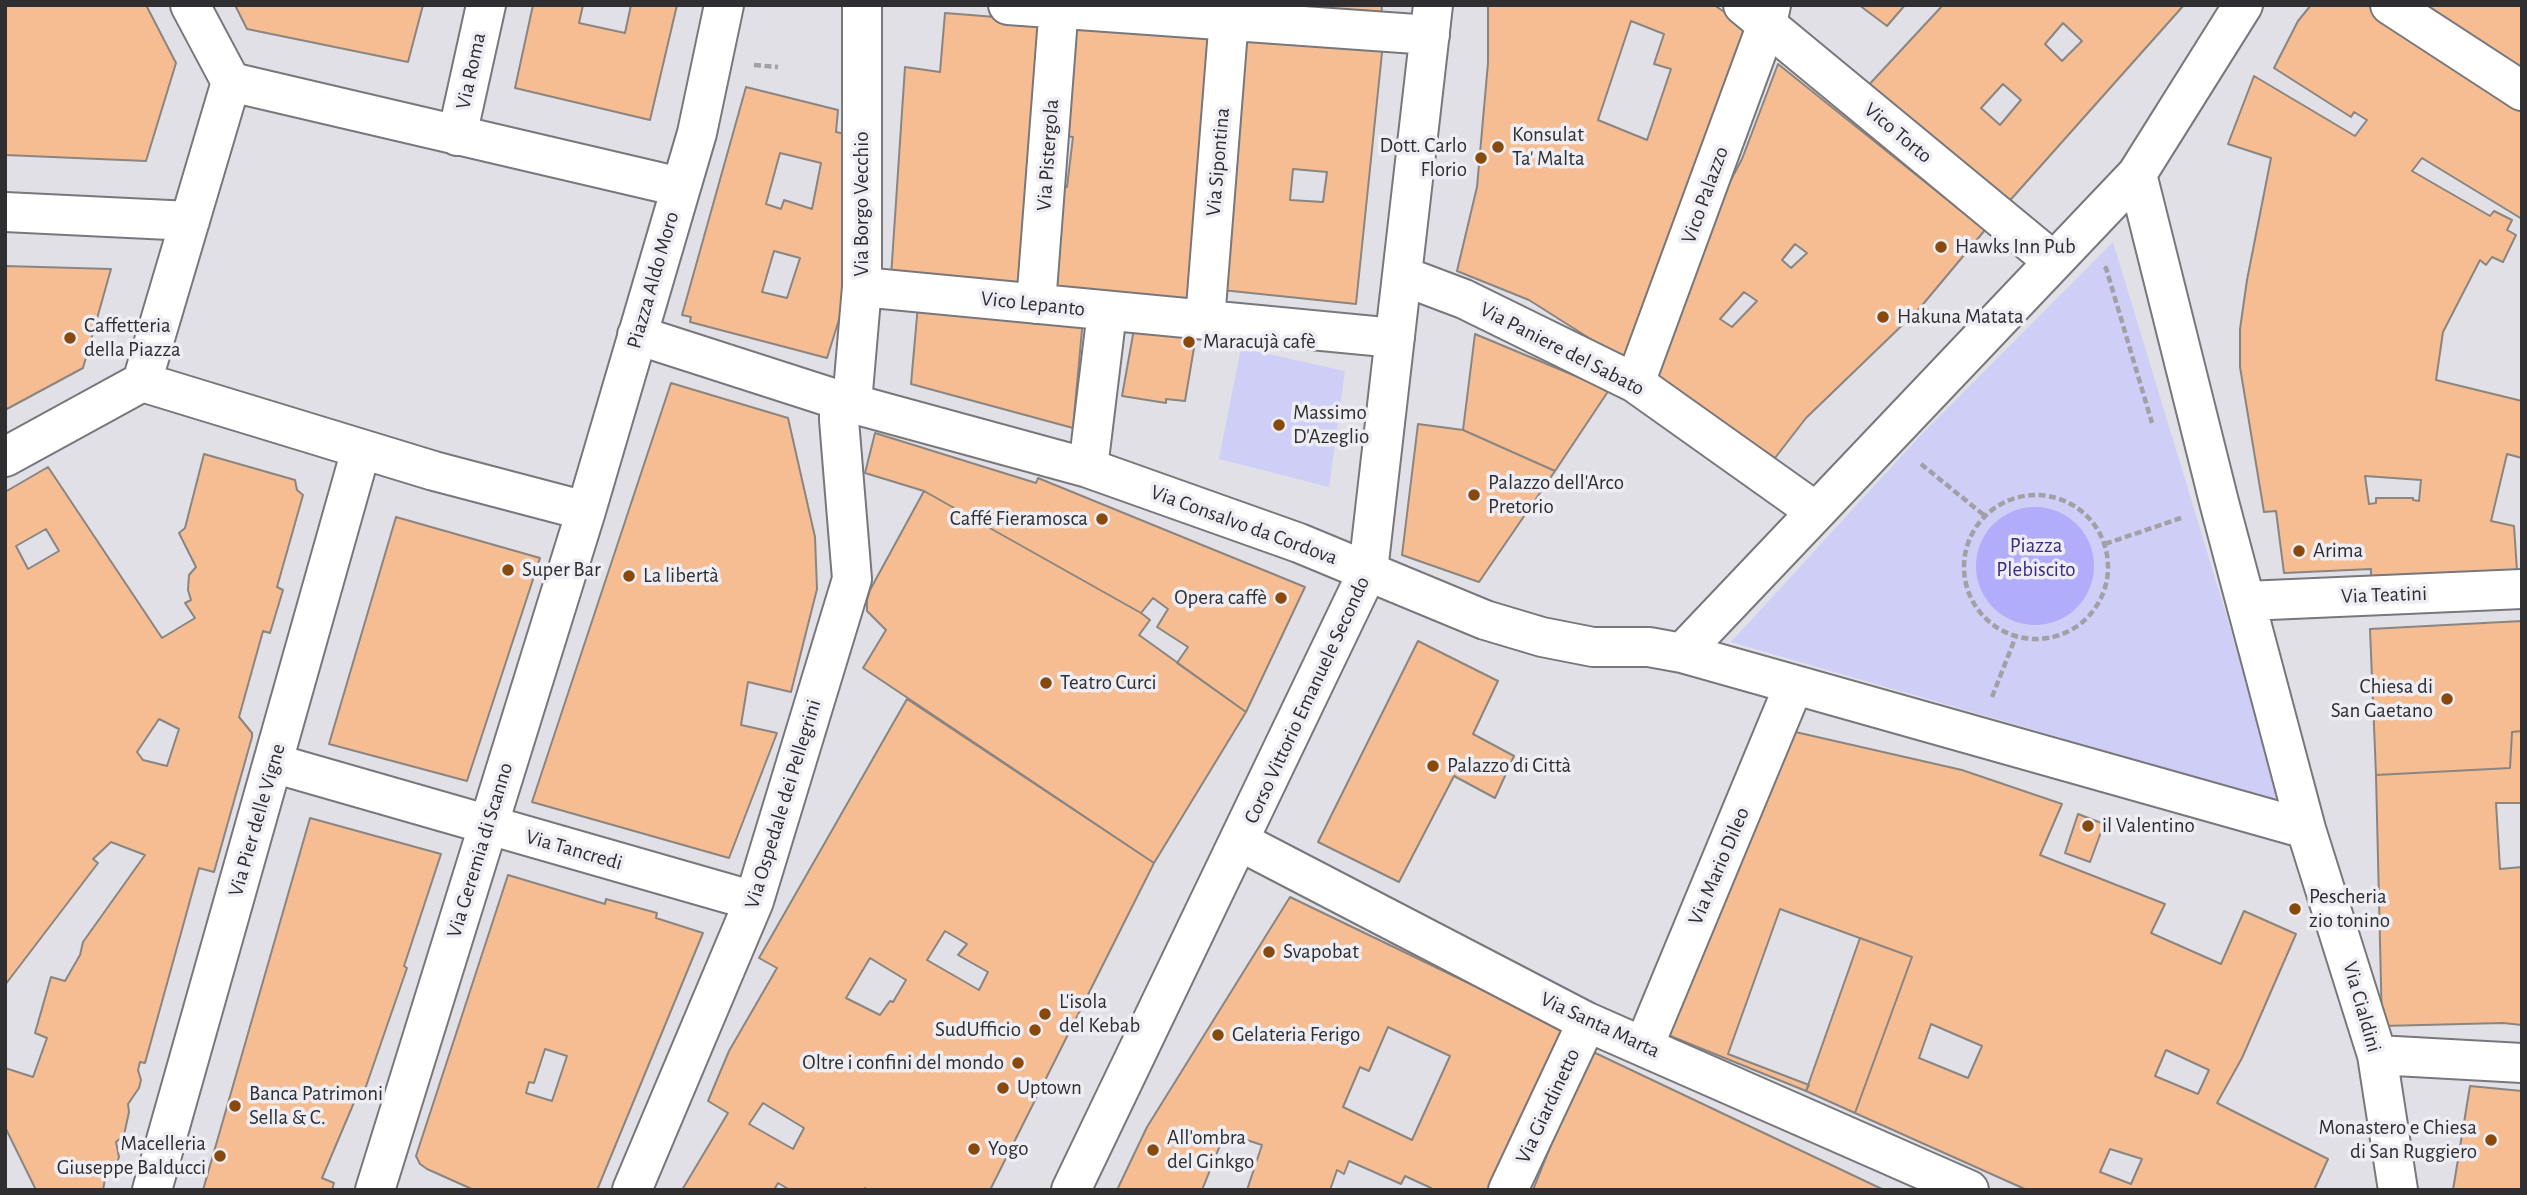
<!DOCTYPE html>
<meta charset="utf-8">
<style>
body{margin:0}
#map{position:relative;width:2527px;height:1195px;overflow:hidden;background:#e0e0e6;font-family:"Alegreya Sans",sans-serif}
canvas{display:block}
.frame{position:absolute;inset:0;border:7px solid #2f2f32;pointer-events:none}
</style>
<div id="map">
<canvas width="2527" height="1195"></canvas>
<div class="frame"></div>
</div>
<script>
const ctx = document.querySelector('canvas').getContext('2d');
ctx.lineJoin = 'round';
function fillPath(path, color) {
  ctx.fillStyle = color;
  ctx.fill(path, 'evenodd');
}
function trace(path, color, width, dash) {
  ctx.strokeStyle = color;
  ctx.lineWidth = width;
  ctx.lineCap = dash ? 'butt' : 'round';
  ctx.setLineDash(dash || []);
  ctx.stroke(path);
}
function label(font, color, halo, rows, align = 'center') {
  ctx.font = font + ' "Alegreya Sans",sans-serif';
  ctx.lineWidth = 7;
  ctx.setLineDash([]);
  ctx.textBaseline = 'middle';
  ctx.strokeStyle = halo;
  ctx.fillStyle = color;
  for (const [text, x, y, turn = 0] of rows) {
    ctx.save();
    ctx.translate(x, y);
    ctx.rotate((+turn || 0) * Math.PI / 180);
    ctx.textAlign = isNaN(turn) ? turn : align;
    if (halo) ctx.strokeText(text, 0, 0);
    ctx.fillText(text, 0, 0);
    ctx.restore();
  }
}
const green = new Path2D(`
 M2113 242 2283 802 1731 642 1920 436Z
 M1241 348 1345 371 1329 487 1219 459Z`);
const water = new Path2D(`
 M1976 566a59 59 0 1 1 118 0a59 59 0 1 1-118 0Z`);
const building = new Path2D(`
 M5 5H146L176 63 146 161 5 155Z
 M235 5H423L408 62 247 29Z
 M533 5H583L579 23 625 33 631 5H677L650 120 515 88Z
 M1247 5H1382L1381 18Z
 M1488 5H1714L1750 29 1630 364 1529 300 1457 271 1477 187 1488 63ZM1631 21 1664 34 1654 64 1671 69 1647 140 1598 120Z
 M1859 5H1905L1887 26Z
 M1943 5H2184L2005 206 1865 89ZM2063 23 2082 41 2062 61 2045 44ZM2003 84 2021 100 2000 125 1981 108Z
 M2311 5H2368L2522 111V219L2422 158 2412 171 2490 216 2494 211 2512 220 2507 230 2516 235 2503 262 2492 257 2486 265 2480 260 2443 332 2436 380 2522 401V458L2507 454 2491 521 2514 526 2517 571 2371 578V569L2284 573 2276 511 2264 512 2240 367V329L2247 280 2271 158 2228 144 2254 76 2355 136 2367 120 2354 112 2351 117 2274 68 2298 21ZM2365 476 2421 480 2419 501 2413 500V498H2376V503L2369 504Z
 M2426 5H2522V72Z
 M945 13 1046 21 1028 292 891 277 905 67 940 72Z
 M1073 22 1214 32 1191 308 1048 296 1060 187H1067L1073 137 1064 136Z
 M1245 35 1383 43 1356 304 1222 290ZM1293 169 1327 172 1323 202 1290 200Z
 M1778 64 1985 230 1919 309 1806 418 1775 458 1650 377 1715 210 1742 159ZM1795 244 1807 253 1791 268 1782 260ZM1744 292 1757 301 1732 327 1720 319Z
 M746 87 838 110 836 132 854 136 843 307 827 358 690 322 691 317 682 315ZM780 153 821 163 812 209 784 200 781 209 766 204ZM774 251 800 258 787 298 762 292Z
 M5 266 111 269 83 368 5 410Z
 M918 305 1083 319 1073 428 911 384Z
 M1134 329 1196 336 1185 401 1166 399V403L1122 396Z
 M1475 334 1609 390 1555 471 1463 430Z
 M671 383 788 418 815 537 817 589 791 692 748 682 741 725 777 733 729 858 532 802Z
 M1418 424 1463 430 1555 471 1479 582 1402 555Z
 M875 433 1036 483 1038 478 1305 587 1246 712 1177 663 1188 647 1157 627 1168 609 1153 598 1141 613 924 491 865 473Z
 M204 454 295 480 297 490 303 495 277 587 283 590 270 633 263 631 239 717 252 733V737L214 872 199 868 145 1063 140 1062 138 1070 141 1080 139 1088 128 1104 129 1112 124 1135 116 1142 119 1157 117 1163 105 1179 103 1190H36L5 1127V1068L33 1077 47 1038 35 1033 51 977 65 981 80 955 83 942 145 855 111 842 93 859 98 863 5 985V492L48 467 162 638 195 618 185 603 191 600 188 590 189 575 196 567 179 533 185 528ZM46 529 59 551 28 569 16 546ZM159 719 179 729 167 766 143 760 137 752Z
 M924 491 1141 613 1150 620 1139 635 1246 712 1154 863 863 668 886 630 867 611V600L870 590Z
 M396 517 540 558 467 781 329 744Z
 M2522 621V731L2512 732 2510 768 2376 775 2370 629Z
 M1418 641 1498 681 1473 734 1514 756 1495 798 1454 776 1399 882 1318 842Z
 M907 699 1154 863 990 1190H868L865 1188 864 1190H790L778 1183 774 1190H682L728 1113 708 1101 729 1051 777 968 759 958ZM945 931 967 944 958 955 988 972 979 990 927 960ZM870 958 906 980 893 1002 890 1001 880 1015 846 998ZM763 1103 804 1128 793 1149 749 1124Z
 M1791 731 1962 770 2062 804 2040 855 2165 904 2151 933 2221 964 2244 911 2296 934 2242 1058 2217 1103 2328 1159 2314 1190H2027L1855 1113 1912 957 1780 909 1728 1054 1809 1085 1806 1091 1668 1035ZM1931 1024 1982 1046 1968 1078 1919 1058ZM2166 1050 2209 1070 2198 1094 2155 1076ZM2110 1149 2142 1159 2131 1184 2100 1172Z
 M2522 731V803H2496L2500 869 2522 867V1025L2503 1023 2382 1026 2376 775 2510 768 2512 732Z
 M2078 814 2104 824 2090 862 2065 853Z
 M310 818 441 854 404 966 407 968 363 1095 358 1093 322 1178 334 1183 332 1190H203Z
 M508 875 605 904 606 899 657 913 656 918 703 933 597 1190H474L427 1169 420 1164 416 1156ZM545 1049 567 1056 552 1101 526 1093 529 1082 534 1083Z
 M1290 897 1568 1031 1493 1190H1430L1431 1188 1405 1176 1401 1184 1349 1161 1344 1174 1337 1170 1330 1190H1247L1262 1145 1225 1133 1202 1190H1117L1147 1127ZM1388 1027 1450 1056 1412 1140 1343 1107 1360 1067 1369 1071Z
 M1860 938 1912 957 1855 1113 1806 1091Z
 M1589 1050 1884 1190H1533Z
 M2470 1086 2522 1091V1190H2453Z`);
const path = new Path2D(`
 M754 65 778 67
 M2105 270 2106 268 2152 423
 M1921 464 1985 516
 M1964 567a72 72 0 1 1 144 0a72 72 0 1 1-144 0Z
 M2105 544 2181 518
 M1992 697 2016 636`);
const minor = new Path2D(`
 M190 5 231 82
 M1008 5 1430 35
 M1743 5 2053 261
 M2390 5 2522 91
 M231 82 680 187
 M457 136 486 5
 M2137 174 2243 5
 M5 212 190 221
 M1403 276 1464 299 1635 383 1815 511
 M862 287 1395 338
 M1036 304 1059 5
 M1205 320 1230 5
 M637 335 839 400 1088 468 1299 543 1485 620 1542 637 1593 647H1649L1682 653
 M142 382 434 471 586 511
 M142 382 231 82
 M1635 383 1767 24 1771 5
 M852 403 862 287V5
 M5 457 142 382
 M1088 468 1107 312
 M2246 601 2522 589
 M273 763 754 901
 M2306 829 1682 653 2137 174 2219 502 2306 829 2377 1055 2398 1190
 M1239 841 1587 1022 1969 1190
 M1644 1046 1794 685
 M2377 1055 2522 1063
 M152 1190 361 450
 M375 1190 586 511 697 133 724 5
 M632 1190 754 901 852 579 839 420V400
 M1071 1190 1368 571 1433 5
 M1508 1190 1587 1022`);
const markers = [
 [1498,147,7,"#88490d"],
 [1481,158,7,"#88490d"],
 [1941,247,7,"#88490d"],
 [1883,317,7,"#88490d"],
 [70,338,7,"#88490d"],
 [1189,342,7,"#88490d"],
 [1279,425,7,"#88490d"],
 [1474,495,7,"#88490d"],
 [1102,519,7,"#88490d"],
 [2299,551,7,"#88490d"],
 [508,570,7,"#88490d"],
 [629,576,7,"#88490d"],
 [1281,598,7,"#88490d"],
 [1046,683,7,"#88490d"],
 [2447,699,7,"#88490d"],
 [1433,766,7,"#88490d"],
 [2088,826,7,"#88490d"],
 [2295,909,7,"#88490d"],
 [1269,952,7,"#88490d"],
 [1045,1014,7,"#88490d"],
 [1035,1030,7,"#88490d"],
 [1218,1035,7,"#88490d"],
 [1018,1063,7,"#88490d"],
 [1003,1088,7,"#88490d"],
 [235,1106,7,"#88490d"],
 [2491,1140,7,"#88490d"],
 [974,1149,7,"#88490d"],
 [1153,1150,7,"#88490d"],
 [220,1156,7,"#88490d"]
];
const streetNames = [
 ["Via Roma",471,71,-78],
 ["Vico Torto",1898,133,40],
 ["Via Pistergola",1048,155,-86],
 ["Via Sipontina",1218,162,-85],
 ["Vico Palazzo",1705,195,-70],
 ["Via Borgo Vecchio",862,204,-90],
 ["Piazza Aldo Moro",653,280,-74],
 ["Vico Lepanto",1033,304,6],
 ["Via Paniere del Sabato",1562,349,27],
 ["Via Consalvo da Cordova",1244,525,20],
 ["Via Teatini",2384,595,-2],
 ["Corso Vittorio Emanuele Secondo",1307,700,-65],
 ["Via Ospedale dei Pellegrini",783,804,-73],
 ["Via Pier delle Vigne",257,820,-74],
 ["Via Geremia di Scanno",480,850,-73],
 ["Via Tancredi",574,850,16],
 ["Via Mario Dileo",1719,866,-67],
 ["Via Cialdini",2362,1007,74],
 ["Via Santa Marta",1600,1025,25],
 ["Via Giardinetto",1548,1106,-65]
];
const poiNames = [
 ["Konsulat",1512,135],
 ["Ta' Malta",1512,159],
 ["Dott. Carlo",1467,146,"right"],
 ["Florio",1467,170,"right"],
 ["Hawks Inn Pub",1955,247],
 ["Hakuna Matata",1897,317],
 ["Caffetteria",84,326],
 ["della Piazza",84,350],
 ["Maracujà cafè",1203,342],
 ["Massimo",1293,413],
 ["D'Azeglio",1293,437],
 ["Palazzo dell'Arco",1488,483],
 ["Pretorio",1488,507],
 ["Caffé Fieramosca",1088,519,"right"],
 ["Arima",2313,551],
 ["Super Bar",522,570],
 ["La libertà",643,576],
 ["Opera caffè",1267,598,"right"],
 ["Teatro Curci",1060,683],
 ["Chiesa di",2433,687,"right"],
 ["San Gaetano",2433,711,"right"],
 ["Palazzo di Città",1447,766],
 ["il Valentino",2102,826],
 ["Pescheria",2309,897],
 ["zio tonino",2309,921],
 ["Svapobat",1283,952],
 ["L'isola",1059,1002],
 ["del Kebab",1059,1026],
 ["SudUfficio",1021,1030,"right"],
 ["Gelateria Ferigo",1232,1035],
 ["Oltre i confini del mondo",1004,1063,"right"],
 ["Uptown",1017,1088],
 ["Banca Patrimoni",249,1094],
 ["Sella & C.",249,1118],
 ["Monastero e Chiesa",2477,1128,"right"],
 ["di San Ruggiero",2477,1152,"right"],
 ["All'ombra",1167,1138],
 ["del Ginkgo",1167,1162],
 ["Macelleria",206,1144,"right"],
 ["Giuseppe Balducci",206,1168,"right"],
 ["Yogo",988,1149]
];
const parkNames = [
 ["Piazza",2036,546],
 ["Plebiscito",2036,570]
];
fillPath(green, '#cfcef7');
fillPath(water, '#b2adfb');
fillPath(building, '#f7bd92');
trace(building, '#8a8581', 2);
trace(minor, '#77777c', 42);
trace(path, '#a0a0a5', 4.5, [7, 3.5]);
trace(minor, '#fff', 38);
for (const [x, y, r, color] of markers) {
  const dot = new Path2D();
  dot.arc(x, y, r, 0, 2 * Math.PI);
  ctx.fillStyle = color;
  ctx.fill(dot);
  trace(dot, '#ededf3', 2.5);
}
label('21px', '#2f2f32', '#ededf3', streetNames);
label('21px', '#2f2f32', '#ededf3', poiNames, 'left');
label('21px', '#3c2a82', '#ededf3', parkNames);
</script>
